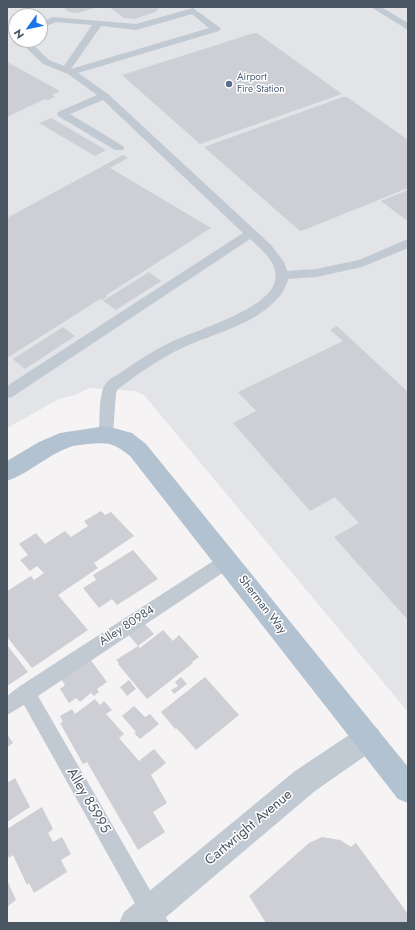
<!DOCTYPE html>
<style>
body{margin:0}
#map{position:relative;width:415px;height:930px;overflow:hidden;background:#f5f3f3;font-family:Jost,sans-serif}
canvas{display:block}
.frame{position:absolute;inset:0;border:8px solid #4a5661;pointer-events:none}
.north{position:absolute;left:8px;top:8px;width:40px;height:40px;box-sizing:border-box;background:#fff;border:1px solid #b7bbc0;border-radius:50%;rotate:237deg;font-size:11px;font-weight:700;line-height:16px;text-align:center;color:#4a5661}
.north::after{content:'';display:block;margin:auto;width:14px;height:18px;background:#1a73e8;clip-path:polygon(50% 0,100% 100%,50% 72%,0 100%)}
</style>
<div id="map">
<canvas width="415" height="930"></canvas>
<div class="frame"></div>
<div class="north">N</div>
</div>
<script>
const ctx = document.querySelector('canvas').getContext('2d');
ctx.lineJoin = 'round';
function fillPath(path, color) {
  ctx.fillStyle = color;
  ctx.fill(path, 'evenodd');
}
function trace(path, color, width, dash) {
  ctx.strokeStyle = color;
  ctx.lineWidth = width;
  ctx.lineCap = dash ? 'butt' : 'round';
  ctx.setLineDash(dash || []);
  ctx.stroke(path);
}
function label(font, color, halo, rows, align = 'center') {
  ctx.font = font + ' Jost,sans-serif';
  ctx.lineWidth = 3;
  ctx.setLineDash([]);
  ctx.textBaseline = 'middle';
  ctx.strokeStyle = halo;
  ctx.fillStyle = color;
  for (const [text, x, y, turn = 0] of rows) {
    ctx.save();
    ctx.translate(x, y);
    ctx.rotate((+turn || 0) * Math.PI / 180);
    ctx.textAlign = isNaN(turn) ? turn : align;
    if (halo) ctx.strokeText(text, 0, 0);
    ctx.fillText(text, 0, 0);
    ctx.restore();
  }
}
const airport = new Path2D(`
 M7 7H408V712L144 395 135 391 89 388 75 395 59 399 7 428ZM16 16H40V40H16Z`);
const building = new Path2D(`
 M63 7H98L78 13 69 12Z
 M110 7H158L159 8 156 12 134 19 124 18Z
 M254 33H257L342 94 200 144 122 75Z
 M7 62 60 91 52 95 55 97 47 100 45 99 7 117Z
 M343 97H347L408 140V188L304 230 300 231 204 147Z
 M51 118 106 150 95 156 39 123Z
 M123 155 128 158 110 168 211 228 105 296 107 297 102 300 100 299 7 358V218Z
 M408 190V219L406 220 381 201Z
 M149 272 161 281 116 310 103 301Z
 M337 326 408 392V620L334 537 359 523 335 497 310 511 233 423 256 411 238 392 343 341 330 330Z
 M63 327 75 336 25 369 13 359Z
 M101 511 105 515 111 512 134 536 94 563 98 568 58 595 88 630 32 668 7 637V591L31 576 34 580 44 573 37 566 30 571 20 560 28 555 19 544 36 533 45 544 65 531 71 537 88 526 84 521Z
 M133 550 158 579 117 605 112 599 99 608 83 588 96 580 93 575Z
 M144 623 154 634 138 646 128 634Z
 M163 630 173 641 179 635 199 657 192 662 193 663 147 699 118 664 119 663 116 660 138 646 140 648Z
 M7 645 28 672 7 686Z
 M90 659 107 682 97 689 99 692 94 696 91 693 80 702 76 698 69 703 60 689 65 685 61 679Z
 M181 677 187 684 174 694 171 690 178 686 175 682Z
 M205 677 239 715 196 750 184 736 176 728 175 729 161 712Z
 M129 680 136 689 127 696 120 687Z
 M95 699 100 705 104 701 112 710 106 714 124 734 119 738 139 761 154 749 166 763 151 775 167 803 153 812 165 832 138 850 87 762 83 764 60 723 63 722 60 716 72 709 75 714Z
 M134 706 145 717 150 714 159 724 140 739 134 733 136 732 122 716Z
 M7 734 13 743 7 747Z
 M15 778 30 807 7 822V783Z
 M42 807 53 829 48 833 53 842 62 837 71 854 61 860 67 872 34 893 29 883 27 885 13 855 9 858 7 853V829Z
 M322 837 340 840 351 847 356 843 408 914V923H266L249 896 309 843Z
 M7 880 16 900 7 907Z`);
const lane = new Path2D(`
 M371 7H381L408 23V30Z
 M193 8 219 27 221 29 219 31 78 73 108 94 271 245 284 262 287 271 316 269 359 260 408 239V248L362 267 316 277 288 279V281C285 286 283 293 279 297 255 325 214 333 182 348 159 359 138 374 118 389L116 393 113 434 111 438 106 440 101 438 99 434C100 421 98 394 106 383 110 378 118 375 123 371 139 360 156 349 173 341 197 330 269 309 275 281 279 263 262 250 250 239L12 397 7 398V386L243 233 103 100 70 114 123 146 124 148 123 150H115L58 116 57 114 58 112 97 95 68 74 43 64 18 40H28L49 60 64 66 92 25 56 22 40 29V23L52 17 136 24ZM192 14 209 28 71 69 101 26 136 30Z
 M227 554 233 556 235 561 233 566 38 696 169 923H146L24 705 7 715V696L20 686 221 556Z`);
const street = new Path2D(`
 M368 725 378 729 382 738 378 747 315 791 159 923H119L124 912 295 771 358 729Z`);
const primary = new Path2D(`
 M106 426 132 433 146 444 408 767V803L398 799 130 456C114 443 109 442 88 444 82 445 75 445 70 447 47 455 30 473 7 481V461L39 442 60 433Z`);
const markers = [
 [229,84,4,"#5c6f8a"]
];
const farServicenames = [
 ["Airport",237,78],
 ["Fire Station",237,90]
];
const streetNames = [
 ["Sherman Way",262,605,52],
 ["Alley 80984",127,626,-33]
];
const nearStreetnames = [
 ["Alley 85995",88,801,60],
 ["Cartwright Avenue",249,828,-40]
];
fillPath(airport, '#e2e4e7');
fillPath(building, '#cdcfd5');
fillPath(lane, '#c1cad2');
fillPath(street, '#c1cad2');
fillPath(primary, '#b3c2d1');
for (const [x, y, r, color] of markers) {
  const dot = new Path2D();
  dot.arc(x, y, r, 0, 2 * Math.PI);
  ctx.fillStyle = color;
  ctx.fill(dot);
  trace(dot, '#fff', 1.5);
}
label('10px', '#4e5e75', '#fff', farServicenames, 'left');
label('12px', '#4a5661', '#fff', streetNames);
label('14px', '#4a5661', '#fff', nearStreetnames);
</script>
